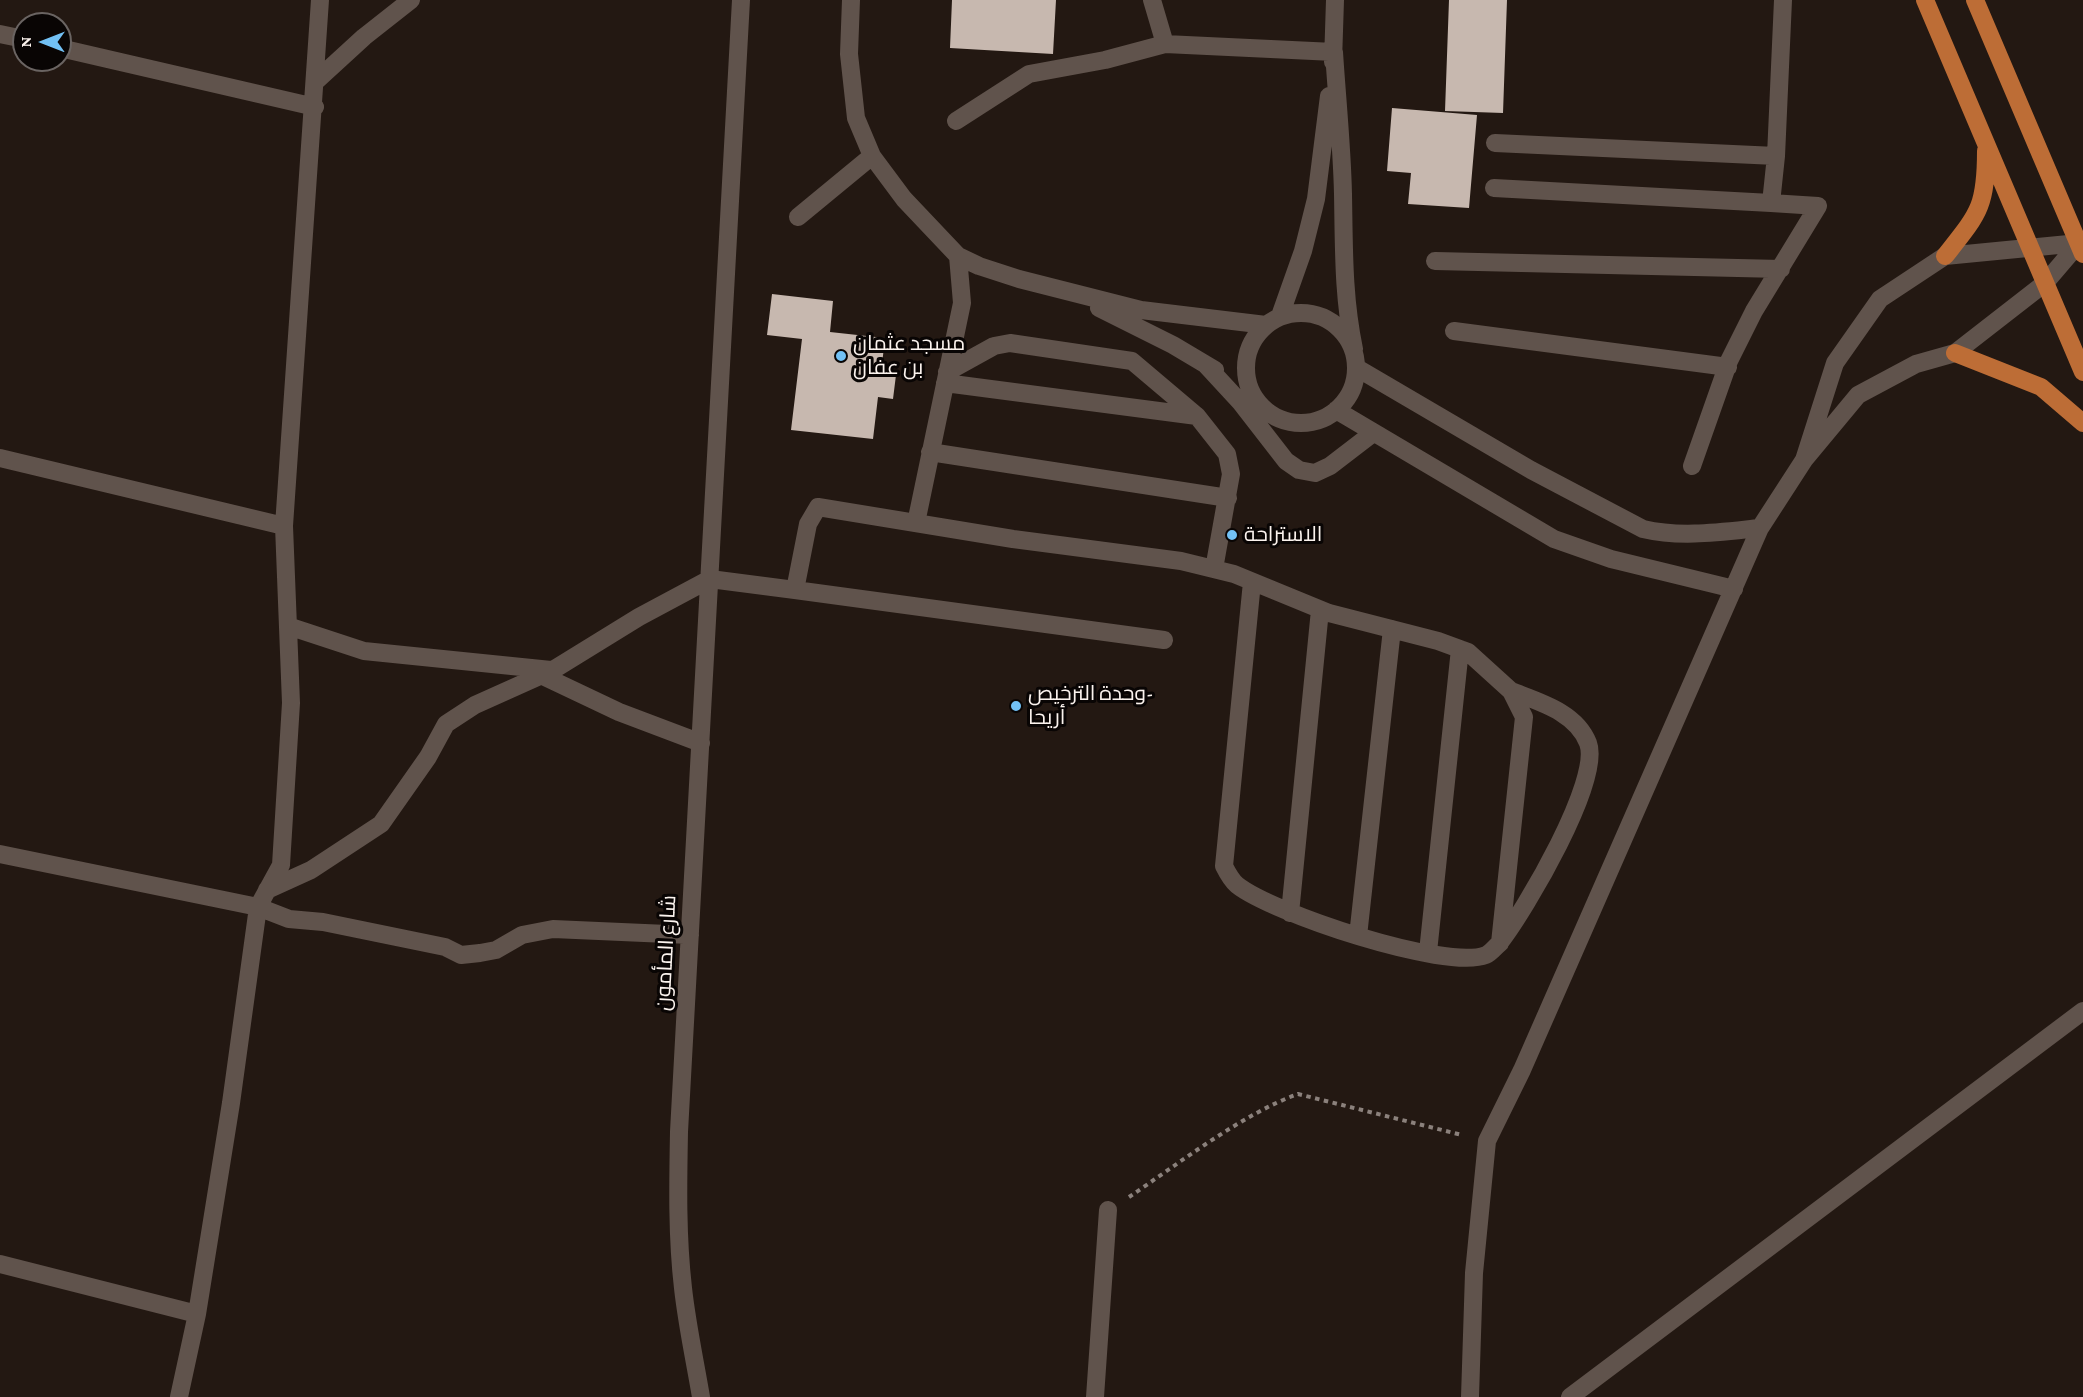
<!DOCTYPE html>
<meta charset="utf-8">
<style>
body{margin:0}
#map{position:relative;width:2083px;height:1397px;overflow:hidden;background:#231812;font-family:"Crimson Pro",serif}
canvas{display:block}
.north{position:absolute;left:12px;top:12px;width:60px;height:60px;box-sizing:border-box;background:#090504;border:2px solid #6a6462;border-radius:50%;rotate:270deg;font-size:16px;font-weight:700;line-height:24px;text-align:center;color:#fbf3ee}
.north::after{content:'';display:block;margin:auto;width:21px;height:27px;background:#72c1f5;clip-path:polygon(50% 0,100% 100%,50% 72%,0 100%)}
</style>
<div id="map">
<canvas width="2083" height="1397"></canvas>
<div class="north">N</div>
</div>
<script>
const ctx = document.querySelector('canvas').getContext('2d');
ctx.lineJoin = 'round';
function fillPath(path, color) {
  ctx.fillStyle = color;
  ctx.fill(path, 'evenodd');
}
function trace(path, color, width, dash) {
  ctx.strokeStyle = color;
  ctx.lineWidth = width;
  ctx.lineCap = dash ? 'butt' : 'round';
  ctx.setLineDash(dash || []);
  ctx.stroke(path);
}
function label(font, color, halo, rows, align = 'center') {
  ctx.font = font + ' "Crimson Pro",Cairo,serif';
  ctx.lineWidth = 6;
  ctx.setLineDash([]);
  ctx.textBaseline = 'middle';
  ctx.strokeStyle = halo;
  ctx.fillStyle = color;
  for (const [text, x, y, turn = 0] of rows) {
    ctx.save();
    ctx.translate(x, y);
    ctx.rotate((+turn || 0) * Math.PI / 180);
    ctx.textAlign = isNaN(turn) ? turn : align;
    if (halo) ctx.strokeText(text, 0, 0);
    ctx.fillText(text, 0, 0);
    ctx.restore();
  }
}
const building = new Path2D(`
 M952 0H1056L1053 54 950 48Z
 M1449 0H1507L1503 113 1445 111Z
 M1392 108 1477 115 1469 208 1408 204 1411 173 1387 171Z
 M772 294 833 301 830 332 885 338 881 373 896 375 893 399 878 397 873 439 791 430 802 339 767 335Z`);
const path = new Path2D(`
 M1129 1197C1178 1164 1244 1113 1298 1094L1462 1135`);
const minor = new Path2D(`
 M851 0 849 54 856 118 872 156 904 199 958 256 979 266 1019 279 1141 310 1266 325
 M1152 0 1165 44
 M0 34 24 39
 M60 48 315 107
 M1333 62 1335 0
 M316 81 364 37 411 0
 M956 121 1029 74 1105 60 1165 44 1334 52C1337 99 1342 147 1343 194 1344 247 1343 297 1354 349
 M1495 143 1776 156
 M1494 188 1771 203
 M798 217 872 156
 M1435 261 1781 269
 M1099 308 1173 345 1215 370
 M1246 368a55 55 0 1 1 110 0a55 55 0 1 1-110 0Z
 M1280 316 1303 251 1316 199 1329 96
 M1454 331 1728 367
 M1205 364 1241 403 1286 461 1299 470 1315 473 1330 466 1373 433
 M1357 368 1531 470 1643 529C1681 538 1721 532 1760 528
 M947 372 994 346 1010 343 1132 361 1197 416 1227 454 1231 474 1214 569
 M945 383 1197 416
 M1336 410 1554 539 1611 559 1734 589
 M930 452 1228 498
 M0 458 284 526
 M1692 466 1729 361 1754 311 1818 206 1771 203 1776 156 1783 0
 M916 523 962 303 958 256
 M795 590 1164 640
 M288 626 364 651 551 670
 M541 675 619 712 701 743
 M0 854 258 907 289 919 323 922 445 947 461 955 480 953 496 950 522 935 553 929 690 935
 M267 890 311 870 381 824 428 757 446 724 475 705 553 670 639 617 710 579 795 590 808 524 818 507 1013 539 1181 561 1234 574 1329 613 1438 641 1468 652 1511 691 1524 717 1500 943C1496 946 1491 953 1486 955 1445 971 1272 913 1237 885 1231 880 1227 872 1224 866L1252 582
 M1290 913 1320 610
 M1358 936 1392 629
 M1501 941C1525 910 1602 780 1588 743 1576 712 1539 702 1511 691
 M1428 952 1460 649
 M0 1264 197 1314
 M179 1397 197 1314 231 1103 258 907 281 865 291 703 284 526 320 0
 M701 1397C695 1361 687 1325 683 1288 677 1236 678 1184 679 1132L741 0
 M1095 1397 1108 1210
 M1470 1397 1474 1273 1487 1141 1522 1070 1760 528 1804 460 1858 395 1916 364 1955 353 2045 283 2079 243 1945 256 1880 299 1835 363 1804 460
 M1570 1397 2083 1011`);
const major = new Path2D(`
 M1925 0 2083 372
 M1975 0 2083 254
 M1945 256C1979 213 1986 207 1986 151
 M1955 353 2041 387 2083 423`);
const markers = [
 [841,356,6,"#72c1f5"],
 [1232,535,6,"#72c1f5"],
 [1016,706,6,"#72c1f5"]
];
const poiNames = [
 ["مسجد عثمان",853,344],
 ["بن عفان",853,368],
 ["الاستراحة",1244,535],
 ["وحدة الترخيص-",1028,694],
 ["أريحا",1028,718]
];
const streetNames = [
 ["شارع المأمون",666,953,-87]
];
fillPath(building, '#c7b8af');
trace(path, '#8b817c', 4, [4.5, 4.5]);
trace(minor, '#60534c', 18);
trace(major, '#bd6d36', 18);
for (const [x, y, r, color] of markers) {
  const dot = new Path2D();
  dot.arc(x, y, r, 0, 2 * Math.PI);
  ctx.fillStyle = color;
  ctx.fill(dot);
  trace(dot, '#090504', 2);
}
label('21px', '#fbf3ee', '#090504', poiNames, 'left');
label('21px', '#fbf3ee', '#090504', streetNames);
</script>
